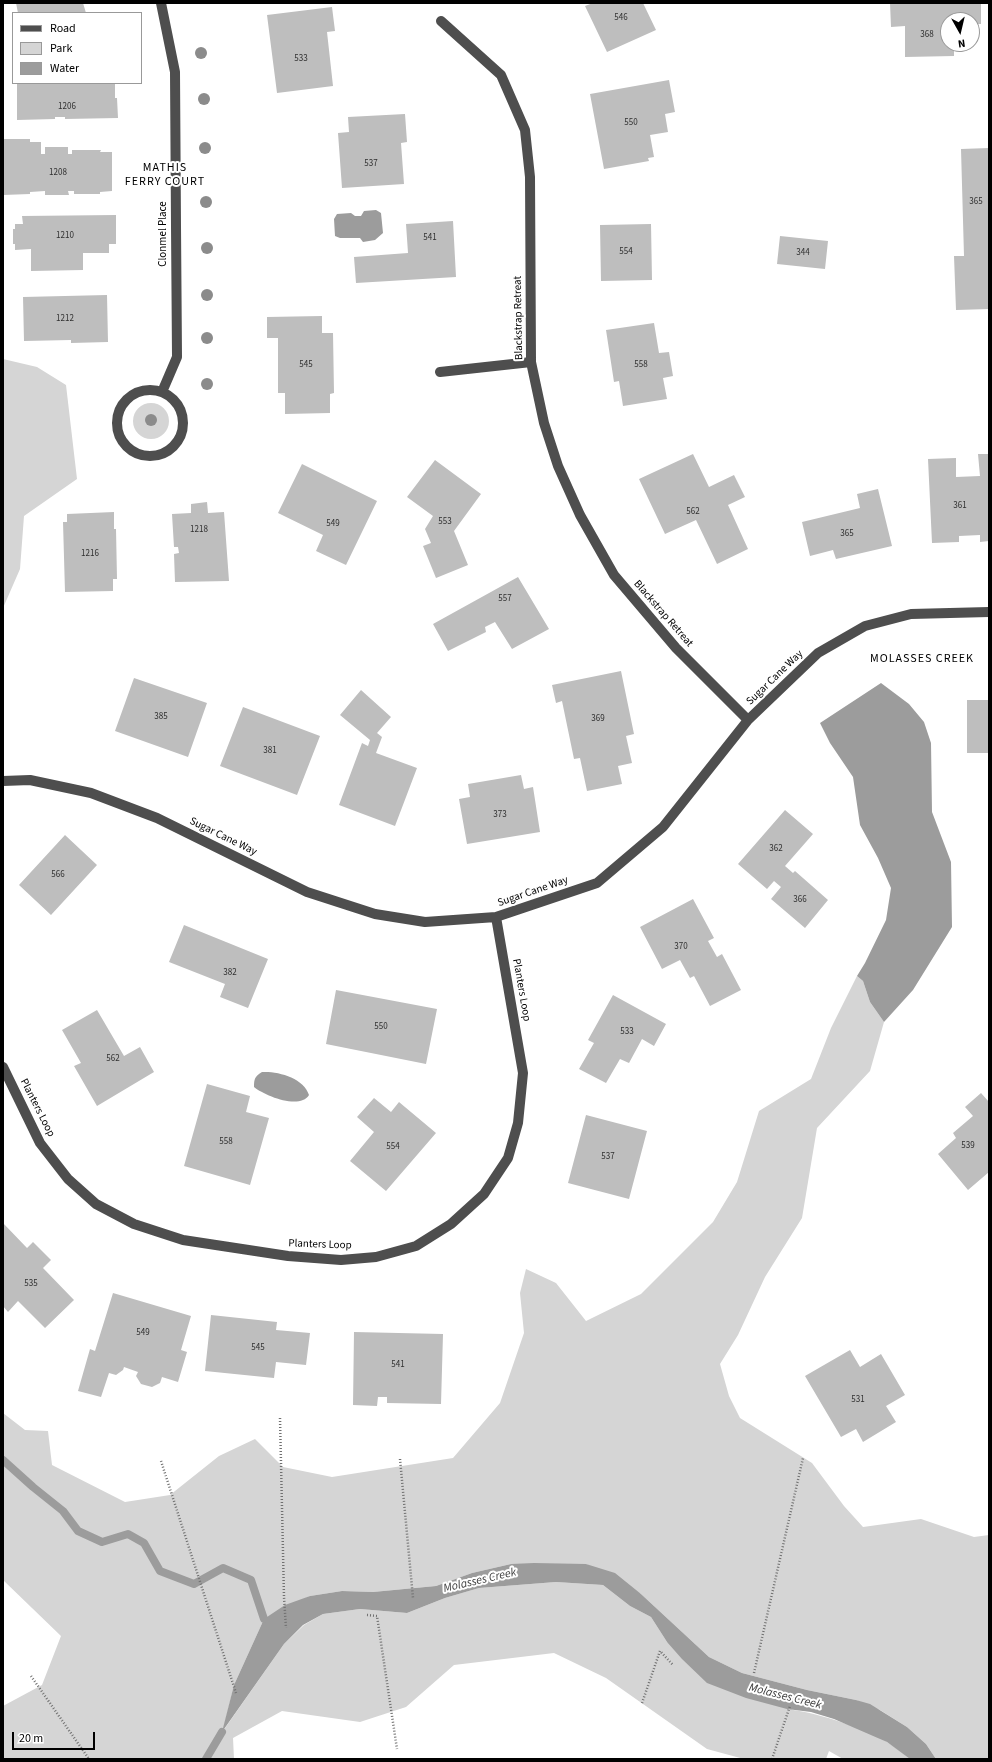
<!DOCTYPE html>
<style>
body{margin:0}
#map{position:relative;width:992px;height:1762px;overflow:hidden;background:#fff;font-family:"Source Sans 3",sans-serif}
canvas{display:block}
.frame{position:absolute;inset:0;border:4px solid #000;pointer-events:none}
.legend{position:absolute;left:12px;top:12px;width:130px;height:72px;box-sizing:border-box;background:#fff;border:1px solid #999;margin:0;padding:5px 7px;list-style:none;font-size:12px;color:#000}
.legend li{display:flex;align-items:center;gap:8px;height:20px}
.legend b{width:20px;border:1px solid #999}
.north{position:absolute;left:940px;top:12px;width:40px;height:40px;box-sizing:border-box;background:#fff;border:1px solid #999;border-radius:50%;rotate:172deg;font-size:11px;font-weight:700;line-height:16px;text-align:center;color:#000}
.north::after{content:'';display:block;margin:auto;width:14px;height:18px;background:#000;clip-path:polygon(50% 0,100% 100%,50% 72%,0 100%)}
.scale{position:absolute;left:12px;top:1732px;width:83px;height:18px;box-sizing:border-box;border:2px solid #000;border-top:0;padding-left:5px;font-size:12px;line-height:14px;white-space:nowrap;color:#000;-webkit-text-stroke:3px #fff;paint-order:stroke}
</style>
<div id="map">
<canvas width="992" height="1762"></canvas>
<div class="frame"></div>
<ul class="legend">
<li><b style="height:5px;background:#4e4e4e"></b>Road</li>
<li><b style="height:11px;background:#d5d5d5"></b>Park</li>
<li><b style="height:11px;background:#9c9c9c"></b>Water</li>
</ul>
<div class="north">N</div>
<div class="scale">20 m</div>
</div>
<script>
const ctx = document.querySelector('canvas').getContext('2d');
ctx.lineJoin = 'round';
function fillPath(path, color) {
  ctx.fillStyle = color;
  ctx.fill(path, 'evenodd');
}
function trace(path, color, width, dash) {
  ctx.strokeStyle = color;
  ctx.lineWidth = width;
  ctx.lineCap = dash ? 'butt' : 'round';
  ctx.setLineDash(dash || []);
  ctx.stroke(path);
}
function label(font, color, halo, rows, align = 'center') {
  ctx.font = font + ' "Source Sans 3",sans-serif';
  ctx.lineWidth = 4;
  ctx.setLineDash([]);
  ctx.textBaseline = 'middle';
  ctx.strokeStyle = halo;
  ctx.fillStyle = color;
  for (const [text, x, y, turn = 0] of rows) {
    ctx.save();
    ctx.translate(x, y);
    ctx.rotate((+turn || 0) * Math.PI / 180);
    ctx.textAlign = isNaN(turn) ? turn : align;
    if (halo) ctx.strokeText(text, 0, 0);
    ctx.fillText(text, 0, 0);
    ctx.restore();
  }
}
const green = new Path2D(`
 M3 359 37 367 66 385 77 479 24 516 20 569 3 608Z
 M133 421a18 18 0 1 1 36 0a18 18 0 1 1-36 0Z
 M857 976 863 981 870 1002 884 1022 870 1071 817 1128 802 1218 765 1277 738 1335 720 1364 729 1396 740 1418 812 1463 844 1506 863 1527 921 1519 974 1537 989 1535V1759H936L926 1744 907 1727 880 1710 856 1700 807 1690 742 1673 709 1657 641 1594 586 1564H511L472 1573 436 1586 373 1592 342 1591 310 1596 264 1619 234 1685 223 1731 284 1644 304 1625 323 1614 360 1609 407 1613 445 1598 479 1588 556 1582 603 1585 630 1606 651 1617 667 1642 793 1710C819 1713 865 1729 887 1742 895 1747 903 1753 910 1759H843L829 1751 826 1759H744L707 1749 606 1678 554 1653 454 1665 406 1707 360 1722 282 1711 233 1738 234 1759H206V1757L205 1759H3V1706L42 1685 61 1636 3 1580V1413L25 1430 48 1431 52 1465 125 1502 170 1495 219 1456 255 1439 283 1467 332 1477 453 1458 500 1403 524 1333 520 1293 526 1269 556 1283 586 1321 641 1294 713 1222 737 1182 759 1111 811 1079 831 1028Z`);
const water = new Path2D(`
 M376 210 381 213 383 233 375 240 363 242 360 238H340L335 236 334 219 337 214 351 213 355 216H361L364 211Z
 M881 683 909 704 924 722 931 743 932 812 951 862 952 927 913 990 884 1022 870 1002 863 981 857 976 865 963 886 920 891 888 878 858 860 825 853 777 830 743 820 723Z
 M262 1072C278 1071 304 1078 309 1095 300 1110 265 1096 254 1087 254 1079 255 1076 262 1072Z
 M534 1563 586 1564 615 1573 641 1594 709 1657 742 1673 807 1690 856 1700 870 1704 907 1727 926 1744 936 1759H910L887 1742 834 1719 811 1712 787 1709 746 1698 707 1683 682 1659 667 1642 651 1617 630 1606 603 1585 556 1582 479 1588 445 1598 407 1613 360 1609 323 1614 303 1625 284 1644 222 1732 234 1685 264 1619 285 1605 310 1596 342 1591 373 1592 436 1586 472 1573 511 1564Z`);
const stream = new Path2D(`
 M3 1460 33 1487 63 1511 78 1531 102 1542 128 1534 144 1543 160 1571 194 1584 223 1568 251 1580 264 1619
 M206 1759 222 1732`);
const building = new Path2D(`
 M16 3H83L86 13H18Z
 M593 3H643L656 30 607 52 585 6Z
 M890 3H981V24H972V20H948V44H954V56L905 57V26L891 27Z
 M332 7 335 31 327 32 333 86 277 93 267 15Z
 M669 80 675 112 665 114 668 132 650 135 654 157 648 158 649 161 604 169 590 94Z
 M17 83H115V98H117L118 118 65 119V117H55V119L17 120Z
 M405 114 407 142 401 143 404 184 342 188 338 133 349 132 348 117Z
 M3 139H30V142H41V154H45V147H68V154H72V150H101L100 152H112V191L100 192V194H74V191H68L69 195H45V191L30 192V194L3 195Z
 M989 148V309L956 310 954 256H964L961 149Z
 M116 215V244H109V253H83V270L31 271V249L15 250V244H13V229H15V224H23L22 216Z
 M453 221 456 277 356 283 354 257 408 253 406 224Z
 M651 224 652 280 601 281 600 225Z
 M780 236 828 241 825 269 777 264Z
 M107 295 108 342 71 343V340L24 341 23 297Z
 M322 316V333H333L334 393 330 394V413L285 414V393H278V338H267V317Z
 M654 323 659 353 669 352 673 376 663 378 667 399 623 406 619 381 614 382 606 330Z
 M693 454 709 487 734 475 745 497 728 505 748 549 717 564 696 520 665 534 639 479Z
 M978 454H989V541L980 542V535L959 536V542L932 543 928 459 956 458V477L980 476Z
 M435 460 481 494 454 531 468 565 436 578 423 546 431 543 425 529 433 516 407 497Z
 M302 464 377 501 346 565 316 551 323 535 278 513Z
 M878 489 892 546 836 559 833 550 810 556 802 522 860 508 857 494Z
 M207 502 208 513 224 512 229 581 175 582 174 554 179 553 178 547H174L172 514 191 513V504Z
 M114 512V529H116L117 579H113V591L65 592 63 522H67V514Z
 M518 577 549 629 512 649 495 622 485 627 486 632 448 651 433 624Z
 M621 671 634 734 626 736 632 763 618 766 622 784 587 791 580 758 574 759 562 701 556 703 552 685Z
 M134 678 207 703 188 757 115 731Z
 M361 690 391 717 377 733 382 737 376 753 417 768 395 826 339 805 362 743 368 746 370 740 340 715Z
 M967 700H989V753H967Z
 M243 707 320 736 297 795 220 766Z
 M521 775 524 789 533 787 540 832 467 844 459 799 470 797 468 784Z
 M785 810 813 834 785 866 793 873 795 871 828 900 805 928 771 899 781 887 774 881 767 889 738 864Z
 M65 835 97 865 51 915 19 885Z
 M693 899 714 938 708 941 717 957 722 954 741 990 710 1006 694 976 690 978 680 960 662 969 640 927Z
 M184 925 268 959 248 1008 220 997 225 984 169 962Z
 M336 990 437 1009 426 1064 326 1044Z
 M613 995 666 1024 654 1046 642 1039 629 1063 620 1059 606 1083 579 1069 594 1043 588 1040Z
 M97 1010 124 1056 140 1047 154 1072 97 1106 74 1066 81 1063 62 1030Z
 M207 1084 250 1096 246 1112 269 1118 250 1185 184 1166Z
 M981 1093 989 1102V1172L968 1190 938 1154 956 1138 953 1133 973 1116 965 1107Z
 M374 1098 391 1112 399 1102 436 1133 386 1191 350 1161 374 1132 357 1117Z
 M586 1115 647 1131 629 1199 568 1183Z
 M3 1223 27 1248 33 1242 51 1260 43 1268 74 1300 45 1328 18 1301 8 1312 3 1306Z
 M113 1293 191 1316 181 1350 187 1352 178 1382 162 1377 160 1383 152 1387 141 1384 136 1376 138 1372 124 1367 123 1370 116 1375 109 1373 101 1397 78 1391 90 1349 95 1351Z
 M211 1315 277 1322 276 1330 310 1333 306 1365 276 1362 274 1378 205 1371Z
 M354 1332 443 1334 441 1404 387 1403V1397H378L377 1406 353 1405Z
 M850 1350 860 1367 881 1354 905 1395 886 1406 896 1422 863 1442 856 1429 841 1437 805 1376Z`);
const path = new Path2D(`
 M280 1418 284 1597 286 1628
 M400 1459 413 1598
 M161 1461 236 1693
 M367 1615 377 1616 397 1749
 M754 1673 803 1458
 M31 1676 89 1759
 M642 1703 660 1651 673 1665
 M772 1759 790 1706`);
const minor = new Path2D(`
 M161 3 175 72 176 226 177 357 162 392
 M441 21 501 75 525 130 530 177 531 362 544 423 558 466 580 515 614 575 676 648 748 720
 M440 372 531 362
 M117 423a33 33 0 1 1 66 0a33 33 0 1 1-66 0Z
 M3 781 30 780 91 793 157 818 307 892 375 914 425 922 496 917 597 883 663 827 748 720 818 653 865 626 911 614 989 612
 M3 1067 40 1143 68 1179 96 1204 134 1224 183 1240 288 1256 341 1260 376 1257 416 1246 451 1224 484 1194 508 1158 518 1123 523 1073 496 917`);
const trees = [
 [201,53],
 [204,99],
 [205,148],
 [206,202],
 [207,248],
 [207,295],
 [207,338],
 [207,384],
 [151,420]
];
const numberNames = [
 ["546",621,18],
 ["368",927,35],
 ["533",301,59],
 ["1206",67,107],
 ["550",631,123],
 ["537",371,164],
 ["1208",58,173],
 ["365",976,202],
 ["1210",65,236],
 ["541",430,238],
 ["554",626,252],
 ["344",803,253],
 ["1212",65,319],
 ["545",306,365],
 ["558",641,365],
 ["361",960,506],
 ["562",693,512],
 ["553",445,522],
 ["549",333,524],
 ["1218",199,530],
 ["365",847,534],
 ["1216",90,554],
 ["557",505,599],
 ["385",161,717],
 ["369",598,719],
 ["381",270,751],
 ["373",500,815],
 ["362",776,849],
 ["566",58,875],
 ["366",800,900],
 ["370",681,947],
 ["382",230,973],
 ["550",381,1027],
 ["533",627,1032],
 ["562",113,1059],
 ["558",226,1142],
 ["539",968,1146],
 ["554",393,1147],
 ["537",608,1157],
 ["535",31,1284],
 ["549",143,1333],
 ["545",258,1348],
 ["541",398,1365],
 ["531",858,1400]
];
const streetNames = [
 ["Clonmel Place",164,234,-90],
 ["Blackstrap Retreat",519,318,-91],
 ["Blackstrap Retreat",663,614,49],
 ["Sugar Cane Way",775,678,-44],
 ["Sugar Cane Way",223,837,26],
 ["Sugar Cane Way",533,892,-19],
 ["Planters Loop",521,990,80],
 ["Planters Loop",37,1108,63],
 ["Planters Loop",320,1245,2]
];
const neighbourhoodNames = [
 ["MATHIS",165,168],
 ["FERRY COURT",165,182],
 ["MOLASSES CREEK",922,659]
];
const waterNames = [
 ["Molasses Creek",480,1581,-13],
 ["Molasses Creek",785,1697,14]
];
fillPath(green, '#d5d5d5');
fillPath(water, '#9c9c9c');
trace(stream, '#9c9c9c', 8);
fillPath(building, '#bebebe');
trace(path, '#707070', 2.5, [1, 2]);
trace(minor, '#4e4e4e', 10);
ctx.fillStyle = '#8b8b8b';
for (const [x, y] of trees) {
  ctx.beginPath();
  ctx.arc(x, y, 6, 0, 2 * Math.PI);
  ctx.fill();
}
label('9px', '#303030', null, numberNames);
label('11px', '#000', '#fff', streetNames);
ctx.letterSpacing = '1px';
label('12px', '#000', '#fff', neighbourhoodNames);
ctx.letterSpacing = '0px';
label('italic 12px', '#3d3d3d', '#fff', waterNames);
</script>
